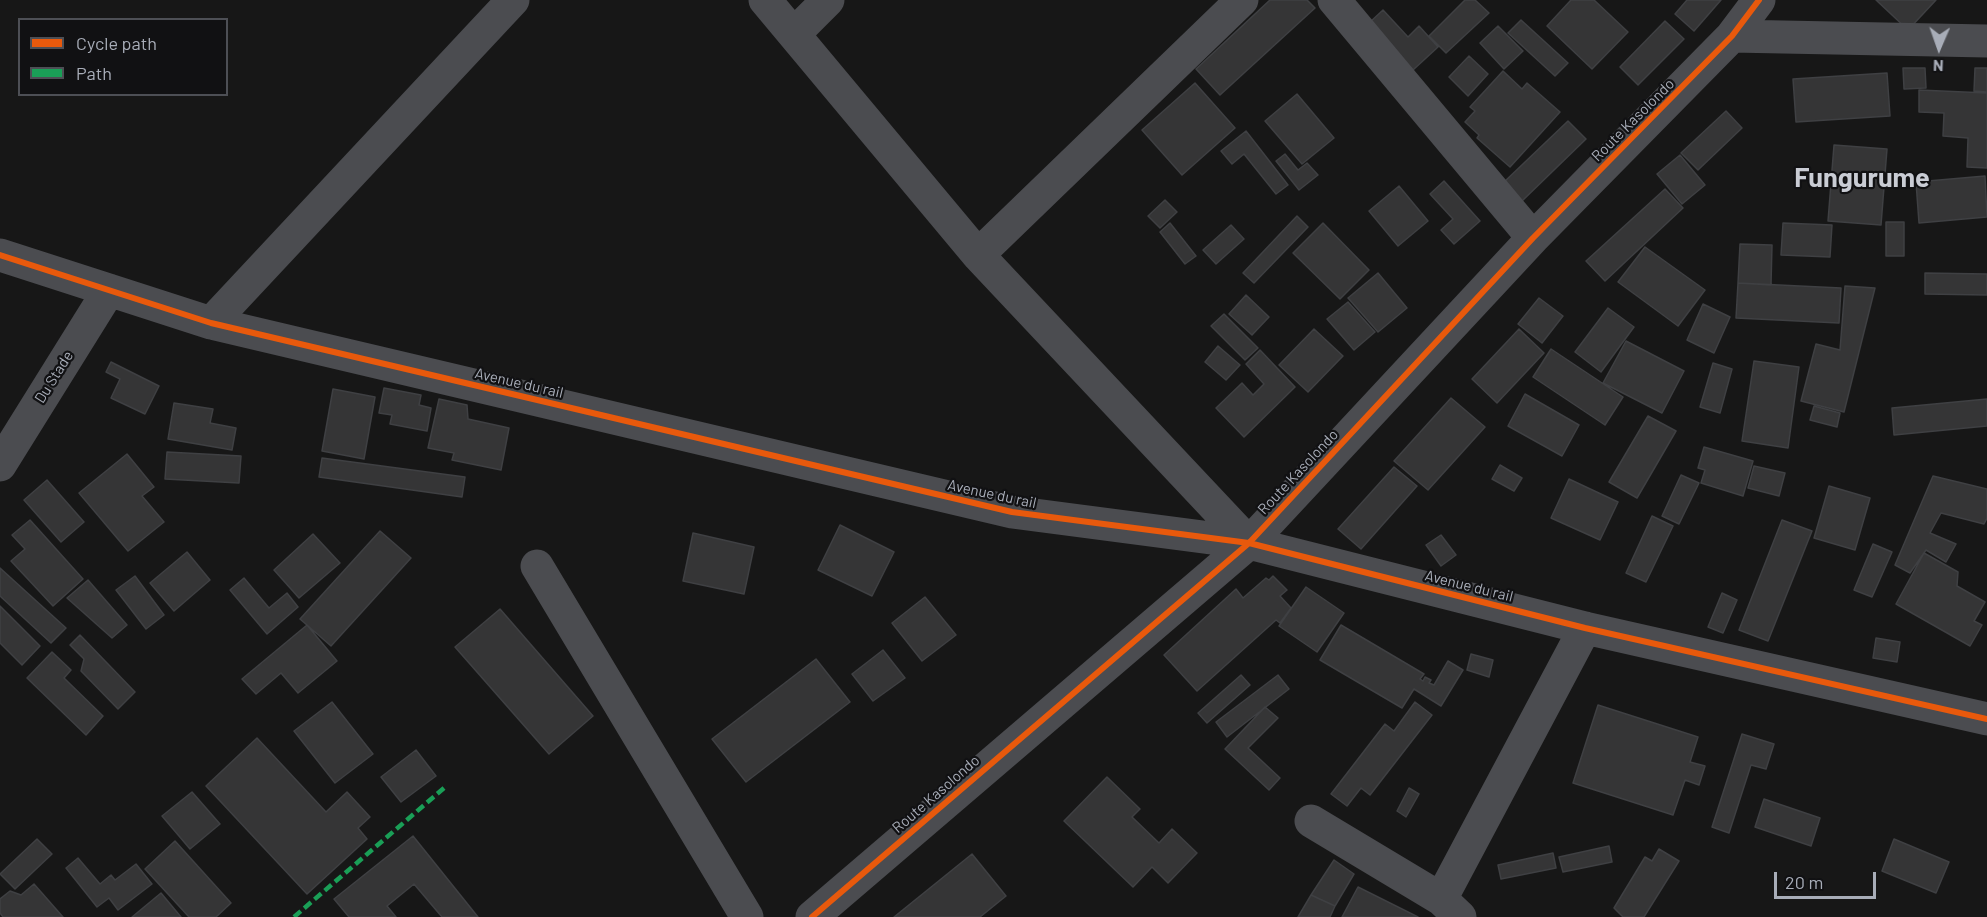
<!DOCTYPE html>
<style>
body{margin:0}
#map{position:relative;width:1987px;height:917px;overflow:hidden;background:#171717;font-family:Barlow,sans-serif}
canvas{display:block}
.legend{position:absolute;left:18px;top:18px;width:210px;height:78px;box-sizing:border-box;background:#111113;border:2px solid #4d4f55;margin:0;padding:8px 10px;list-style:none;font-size:18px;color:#a8adb8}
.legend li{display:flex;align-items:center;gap:12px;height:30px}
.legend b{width:30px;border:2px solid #4d4f55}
.north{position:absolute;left:1909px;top:18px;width:60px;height:60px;-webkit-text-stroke:4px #111113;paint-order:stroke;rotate:182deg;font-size:16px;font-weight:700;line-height:24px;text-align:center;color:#a8adb8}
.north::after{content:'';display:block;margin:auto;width:21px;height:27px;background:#a8adb8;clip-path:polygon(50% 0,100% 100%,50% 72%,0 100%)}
.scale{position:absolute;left:1774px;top:872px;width:102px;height:27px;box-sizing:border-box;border:3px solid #a8adb8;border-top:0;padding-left:8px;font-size:18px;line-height:21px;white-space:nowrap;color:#a8adb8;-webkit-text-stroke:4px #111113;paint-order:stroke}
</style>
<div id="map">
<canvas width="1987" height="917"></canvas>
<ul class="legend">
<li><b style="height:8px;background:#e8590c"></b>Cycle path</li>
<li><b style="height:8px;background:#1a9f57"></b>Path</li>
</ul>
<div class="north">N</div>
<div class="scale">20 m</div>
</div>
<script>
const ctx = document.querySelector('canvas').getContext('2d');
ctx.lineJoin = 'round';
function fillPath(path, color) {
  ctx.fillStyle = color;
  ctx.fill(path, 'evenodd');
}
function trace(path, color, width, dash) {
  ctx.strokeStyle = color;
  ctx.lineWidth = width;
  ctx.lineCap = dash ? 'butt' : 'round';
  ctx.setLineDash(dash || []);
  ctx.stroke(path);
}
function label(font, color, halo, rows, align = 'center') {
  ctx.font = font + ' Barlow,sans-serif';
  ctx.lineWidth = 4.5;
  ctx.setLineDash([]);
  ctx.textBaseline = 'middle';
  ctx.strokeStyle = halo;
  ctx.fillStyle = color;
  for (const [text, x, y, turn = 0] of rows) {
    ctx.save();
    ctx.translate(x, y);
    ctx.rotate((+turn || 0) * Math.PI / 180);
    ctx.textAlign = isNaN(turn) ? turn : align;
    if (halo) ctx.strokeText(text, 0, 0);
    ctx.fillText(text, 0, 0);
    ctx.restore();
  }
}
const building = new Path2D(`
 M1270 0H1307L1315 8 1220 95 1196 69Z
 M1465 0H1475L1489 13 1446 53 1429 36Z
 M1571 0H1594L1628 32 1592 69 1547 26Z
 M1687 0H1721L1694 31 1675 14Z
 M1876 0H1936L1908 30Z
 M1383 10 1408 37 1419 26 1438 47 1413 70 1369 23Z
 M1521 20 1568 63 1555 76 1508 33Z
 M1665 21 1684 39 1638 85 1620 67Z
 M1498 26 1523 51 1504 69 1480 43Z
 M1469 56 1488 74 1468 96 1449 77Z
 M1903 68H1925L1926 88 1904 89Z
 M1975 68H1987V92L1974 91Z
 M1503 71 1522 89 1527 83 1560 112 1510 167 1477 138 1479 135 1465 122 1475 111 1470 107Z
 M1887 73 1890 116 1796 122 1793 79Z
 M1195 83 1235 128 1182 175 1142 130Z
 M1919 90 1987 93V168L1967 167 1968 138 1943 136 1944 113 1919 112Z
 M1297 94 1334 138 1302 164 1265 121Z
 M1726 111 1742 128 1698 170 1681 153Z
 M1568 121 1586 139 1521 202 1503 183Z
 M1246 131 1288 185 1276 194 1244 154 1232 164 1221 151Z
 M1834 145 1887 149 1881 225 1828 221Z
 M1285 154 1298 170 1307 163 1318 175 1299 190 1276 161Z
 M1680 155 1705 185 1682 204 1657 174Z
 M1985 176 1987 217 1919 223 1916 182Z
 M1444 181 1480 221 1454 244 1441 230 1453 219 1430 194Z
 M1399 186 1428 221 1398 246 1369 211Z
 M1665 189 1683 208 1605 281 1586 261Z
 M1165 200 1177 212 1160 228 1148 216Z
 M1297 216 1308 227 1254 283 1243 273Z
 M1886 222H1904V256H1886Z
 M1170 223 1196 256 1185 264 1160 232Z
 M1323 223 1369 270 1340 299 1293 253Z
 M1783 223 1832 225 1830 257 1781 255Z
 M1231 225 1244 239 1216 264 1203 250Z
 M1740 244 1772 245 1771 285 1738 283Z
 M1645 247 1705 290 1678 326 1618 282Z
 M1378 273 1407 308 1378 332 1348 298Z
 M1925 273 1987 274V295L1925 294Z
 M1738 283 1841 288 1839 323 1736 318Z
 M1845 286 1875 288 1844 412 1801 401 1816 344 1840 350Z
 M1246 295 1269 317 1252 335 1229 314Z
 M1539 298 1563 316 1542 343 1518 324Z
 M1348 302 1375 332 1354 350 1327 319Z
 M1703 304 1730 317 1714 353 1687 340Z
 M1608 308 1634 327 1601 372 1575 352Z
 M1224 314 1258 348 1245 360 1211 326Z
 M1314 329 1343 356 1308 392 1279 365Z
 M1519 329 1544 353 1497 403 1472 379Z
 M1626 341 1684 371 1662 413 1603 383Z
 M1218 346 1240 365 1226 380 1205 362Z
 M1551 349 1623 397 1605 425 1533 377Z
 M1260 350 1295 387 1244 437 1216 408 1242 383 1253 395 1264 384 1246 364Z
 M1754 361 1799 367 1788 448 1742 441Z
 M111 362 159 386 145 414 111 398 120 379 106 372Z
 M1713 363 1732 369 1720 413 1700 407Z
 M384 388 421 395 419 405 431 408 427 431 390 424 392 415 379 413Z
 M333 389 375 397 364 459 322 451Z
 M1525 394 1579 425 1562 456 1508 426Z
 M1451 398 1485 427 1428 490 1394 461Z
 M439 399 467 405 468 419 509 428 501 470 452 460 454 453 428 448Z
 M1987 399V426L1894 435 1892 408Z
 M174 403 213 409 210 423 236 428 232 450 168 439Z
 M1814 406 1840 413 1837 427 1810 420Z
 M1648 416 1676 431 1637 498 1609 482Z
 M1704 447 1753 461 1743 496 1701 483 1705 470 1698 468Z
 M167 452 241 456 239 483 165 479Z
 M127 454 154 487 142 496 164 522 128 551 79 493Z
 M322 458 465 477 462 497 319 477Z
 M1500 465 1522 478 1514 491 1492 479Z
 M1754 466 1785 473 1779 496 1748 488Z
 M1394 467 1417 486 1361 549 1338 529Z
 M1681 475 1699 483 1679 524 1662 516Z
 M1933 476 1987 489V518L1984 524 1941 513 1930 533 1956 544 1946 562 1926 550 1910 573 1895 565Z
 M1569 479 1618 502 1600 540 1551 518Z
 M47 480 84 522 61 542 24 500Z
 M1829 486 1870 498 1855 550 1814 538Z
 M1652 516 1673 526 1646 582 1626 573Z
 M30 520 83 579 53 606 11 561 25 549 12 535Z
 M1782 520 1812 531 1768 641 1739 630Z
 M840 525 894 552 872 596 818 570Z
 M380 531 411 558 331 646 300 619Z
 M693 533 754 547 744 594 683 581Z
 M313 534 340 563 299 598 274 570Z
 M1441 535 1456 555 1441 566 1426 545Z
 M1873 544 1892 552 1872 597 1854 590Z
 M187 552 210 580 174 611 150 583Z
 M1924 553 1958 572 1957 586 1985 602 1974 621 1982 625 1970 646 1896 604Z
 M0 568 66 628 51 643 0 596Z
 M135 576 164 615 146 629 116 590Z
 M1273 576 1287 590 1280 596 1291 608 1280 623 1276 620 1197 691 1164 655 1236 589 1243 598 1266 578 1269 580Z
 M244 578 269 608 287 593 298 607 267 634 230 590Z
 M88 580 127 625 112 638 67 598Z
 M1306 587 1344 613 1317 652 1279 626Z
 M1722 593 1737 600 1723 633 1708 627Z
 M925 597 956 635 922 661 892 623Z
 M0 606 40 646 22 665 0 643Z
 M500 609 593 716 549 754 455 647Z
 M307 625 337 661 298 693 281 673 256 694 242 679Z
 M1341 625 1424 674 1420 679 1423 681 1425 677 1431 680 1429 683 1434 685 1448 661 1463 670 1441 706 1414 689 1402 708 1320 660Z
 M80 635 135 692 118 709 81 671 84 659 70 645Z
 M1876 638 1900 642 1897 662 1873 658Z
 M883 650 905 678 873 701 852 674Z
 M52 652 71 670 64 678 103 716 86 735 27 678Z
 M1471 654 1493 660 1489 677 1467 670Z
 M816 659 850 702 746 782 712 739Z
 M1241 675 1250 685 1207 723 1198 713Z
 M1278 675 1289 689 1227 737 1216 722Z
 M332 702 373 754 335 783 294 731Z
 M1415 702 1432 715 1370 795 1361 788 1347 806 1331 794 1385 724 1394 731Z
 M1598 705 1698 737 1690 762 1705 766 1699 785 1685 780 1673 815 1573 783Z
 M1265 707 1278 718 1248 748 1280 778 1269 790 1225 749Z
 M1742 734 1774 744 1766 769 1751 765 1729 833 1712 827Z
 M257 738 326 812 347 792 370 817 358 828 367 839 307 894 206 786Z
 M416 750 436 776 401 802 381 777Z
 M1107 777 1140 809 1132 817 1159 843 1172 829 1197 853 1168 883 1152 867 1133 887 1064 821Z
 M1409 788 1419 794 1406 817 1397 811Z
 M192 792 220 824 190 849 162 816Z
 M1764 799 1820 818 1811 846 1755 827Z
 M413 836 478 917H442L414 884 387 906 396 917H349L334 899Z
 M37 839 52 854 15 889 0 874Z
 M1894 839 1949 862 1936 893 1882 871Z
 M175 841 231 903 216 917H189L145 869Z
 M1609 846 1612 862 1563 872 1559 857Z
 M1659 849 1679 861 1644 917H1623L1614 908 1645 857 1652 861Z
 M1553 853 1556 868 1501 879 1498 865Z
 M972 854 1006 896 980 917H894Z
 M78 858 100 884 111 875 115 880 136 864 152 884 118 910 109 898 97 907 66 868Z
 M1334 860 1354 874 1335 906 1311 895Z
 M34 884 63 917H3L0 913V899L10 891 21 895Z
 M1358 887 1418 917H1342Z
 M161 893 181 917H132Z
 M1311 895 1335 906 1330 917H1298Z`);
const minor = new Path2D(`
 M765 0 978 255 1249 543
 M1334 0 1533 238
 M794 34 828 0
 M1732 36 1987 41
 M0 255 211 323 1012 512 1249 543 1585 628 1987 719
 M978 255 1242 0
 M211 323 513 0
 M0 465 109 290
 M537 566 747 917
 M1311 821 1441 899 1460 917
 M1441 899 1585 628
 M812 917 1249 543 1533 238 1732 36 1759 0`);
const quiet = new Path2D(`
 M294 917 444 788`);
const cycleway = new Path2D(`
 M0 255 211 323 1012 512 1249 543 1585 628 1987 719
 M812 917 1249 543 1533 238 1732 36 1759 0`);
const streetNames = [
 ["Route Kasolondo",1633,120,-45],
 ["Du Stade",54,377,-58],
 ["Avenue du rail",519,383,13],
 ["Route Kasolondo",1298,472,-47],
 ["Avenue du rail",992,494,12],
 ["Avenue du rail",1469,586,14],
 ["Route Kasolondo",936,794,-41]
];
const townNames = [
 ["Fungurume",1862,178]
];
fillPath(building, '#353536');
trace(building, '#3f4043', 1.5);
trace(minor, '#4b4c50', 33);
trace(quiet, '#1a9f57', 4.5, [9, 4.5]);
trace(cycleway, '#e8590c', 6);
label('15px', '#a8adb8', '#111113', streetNames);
label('bold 27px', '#c9ccd4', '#111113', townNames);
</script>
